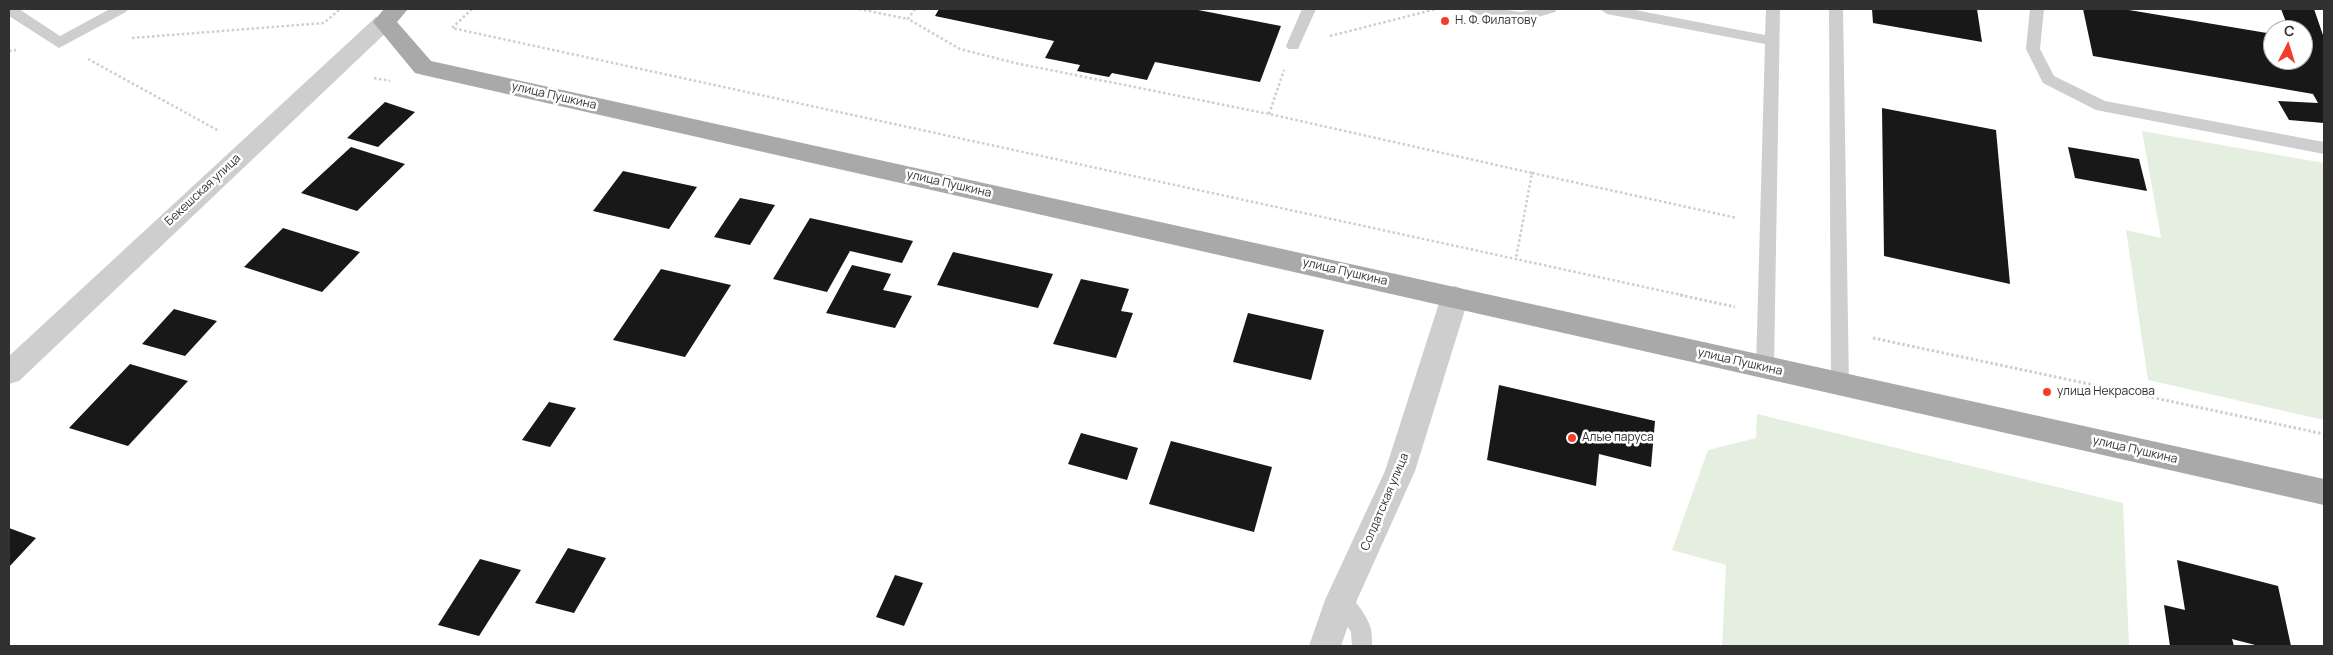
<!DOCTYPE html>
<meta charset="utf-8">
<style>
body{margin:0}
#map{position:relative;width:2333px;height:655px;overflow:hidden;background:#fff;font-family:Manrope,sans-serif}
canvas{display:block}
.frame{position:absolute;inset:0;border:10px solid #313131;pointer-events:none}
.north{position:absolute;left:2263px;top:20px;width:50px;height:50px;box-sizing:border-box;background:#fff;border:1px solid #adadad;border-radius:50%;rotate:5deg;font-size:14px;font-weight:700;line-height:20px;text-align:center;color:#313131}
.north::after{content:'';display:block;margin:auto;width:18px;height:22px;background:#f43d28;clip-path:polygon(50% 0,100% 100%,50% 72%,0 100%)}
</style>
<div id="map">
<canvas width="2333" height="655"></canvas>
<div class="frame"></div>
<div class="north">С</div>
</div>
<script>
const ctx = document.querySelector('canvas').getContext('2d');
ctx.lineJoin = 'round';
function fillPath(path, color) {
  ctx.fillStyle = color;
  ctx.fill(path, 'evenodd');
}
function trace(path, color, width, dash) {
  ctx.strokeStyle = color;
  ctx.lineWidth = width;
  ctx.lineCap = dash ? 'butt' : 'round';
  ctx.setLineDash(dash || []);
  ctx.stroke(path);
}
function label(font, color, halo, rows, align = 'center') {
  ctx.font = font + ' Manrope,sans-serif';
  ctx.lineWidth = 5;
  ctx.setLineDash([]);
  ctx.textBaseline = 'middle';
  ctx.strokeStyle = halo;
  ctx.fillStyle = color;
  for (const [text, x, y, turn = 0] of rows) {
    ctx.save();
    ctx.translate(x, y);
    ctx.rotate((+turn || 0) * Math.PI / 180);
    ctx.textAlign = isNaN(turn) ? turn : align;
    if (halo) ctx.strokeText(text, 0, 0);
    ctx.fillText(text, 0, 0);
    ctx.restore();
  }
}
const green = new Path2D(`
 M2142 131 2324 163V420L2148 380 2126 230 2161 238Z
 M1757 414 2123 503 2129 646H1722L1726 565 1672 550 1708 450 1756 438Z`);
const building = new Path2D(`
 M939 9H1193L1281 26 1260 82 1155 62 1147 80 1112 73 1109 77 1077 71 1080 65 1045 58 1054 41 935 16Z
 M1872 9H1977L1982 42 1873 23Z
 M2083 9H2123L2273 34V60H2303V30H2289L2281 9H2314L2324 38V123L2289 120 2278 101 2318 103 2313 94 2093 56Z
 M385 102 415 112 378 147 347 138Z
 M1882 108 1996 130 2010 284 1884 256Z
 M351 147 405 164 357 211 301 193Z
 M2068 147 2139 159 2147 191 2075 178Z
 M623 171 697 187 669 229 593 211Z
 M740 198 775 205 750 245 714 237Z
 M810 218 913 241 902 263 850 251 827 292 773 279Z
 M283 228 360 252 322 292 244 267Z
 M953 252 1053 274 1038 308 937 285Z
 M852 265 891 274 883 290 912 296 895 328 826 313Z
 M661 269 731 285 685 357 613 340Z
 M1081 279 1129 289 1121 311 1133 313 1116 358 1053 344Z
 M174 309 217 321 185 356 142 344Z
 M1248 313 1324 330 1311 380 1233 362Z
 M130 364 188 381 128 446 69 428Z
 M1499 385 1655 421 1651 467 1599 454 1596 486 1487 460Z
 M549 402 576 408 550 447 522 440Z
 M1081 433 1138 448 1127 480 1068 464Z
 M1171 441 1272 467 1254 532 1149 504Z
 M9 528 36 538 9 567Z
 M568 548 606 558 574 613 535 603Z
 M480 559 521 570 479 636 438 625Z
 M2177 560 2278 586 2291 646H2259L2232 639 2234 646H2170L2164 605 2185 610Z
 M895 575 923 583 904 626 876 617Z`);
const pathFar1 = new Path2D(`
 M472 9 452 28 1686 296
 M859 9 908 19
 M915 9 908 19 960 49 1015 63 1269 114 1532 173 1516 258
 M1330 36 1436 9
 M132 38 324 23 340 9
 M9 51 16 50
 M88 59 219 131
 M374 78 390 81
 M1269 114 1284 70
 M1532 173 1737 218`);
const path = new Path2D(`
 M1680 295 1735 307
 M1873 338 2324 434`);
const lane = new Path2D(`
 M9 9H19L60 36 110 9H128L126 12 59 48 9 16Z
 M1302 9H1316L1298 49H1288L1286 46Z
 M1467 9H1500L1521 12 1534 9H1557L1555 12 1521 22 1474 14Z
 M1600 9H1630L1765 35 1766 9H1780L1774 367 1771 372 1765 374 1759 372 1756 367 1765 44 1607 14Z
 M1829 9H1843L1849 384 1846 389 1840 391 1834 389 1831 384Z
 M2030 9H2044L2040 49 2054 76 2105 101 2324 142V154L2096 110 2043 83 2026 49Z
 M1341 591C1353 595 1368 617 1371 629 1372 635 1372 641 1372 646H1352L1351 632 1331 600 1334 593Z`);
const street = new Path2D(`
 M384 15 392 17 395 22 392 27 19 381 9 384V356L376 17Z
 M1455 286 1465 290 1469 297 1415 471 1357 600 1341 646H1309L1325 600 1385 471 1441 297 1445 290Z`);
const primary = new Path2D(`
 M384 9H408L397 22 431 61 2324 479V505L423 75 415 73 373 22Z`);
const markers = [
 [1445,21,5,"#f43d28"],
 [2047,392,5,"#f43d28"],
 [1572,438,5,"#f43d28"]
];
const poiNames = [
 ["Н. Ф. Филатову",1455,21],
 ["улица Некрасова",2057,392],
 ["Алые паруса",1582,438]
];
const streetNames = [
 ["улица Пушкина",554,96,13],
 ["улица Пушкина",949,184,13],
 ["Бекешская улица",203,190,-43],
 ["улица Пушкина",1345,272,13],
 ["улица Пушкина",1740,362,13],
 ["улица Пушкина",2135,450,13],
 ["Солдатская улица",1385,502,-67]
];
fillPath(green, '#e5efdf');
fillPath(building, '#181818');
trace(pathFar1, '#cecece', 2.5, [2.5, 2.5]);
trace(path, '#cecece', 3, [2.5, 2.5]);
fillPath(lane, '#cecece');
fillPath(street, '#cecece');
fillPath(primary, '#a9a9a9');
for (const [x, y, r, color] of markers) {
  const dot = new Path2D();
  dot.arc(x, y, r, 0, 2 * Math.PI);
  ctx.fillStyle = color;
  ctx.fill(dot);
  trace(dot, '#fff', 2);
}
label('12px', '#313131', '#fff', poiNames, 'left');
label('12px', '#313131', '#fff', streetNames);
</script>
